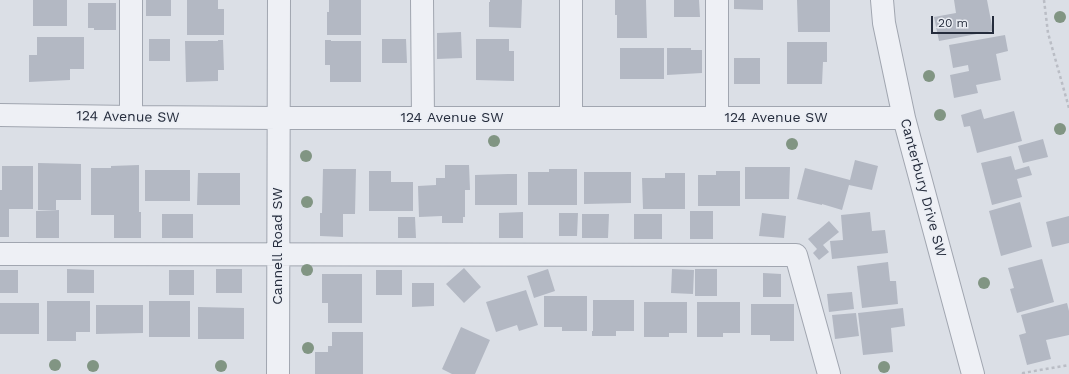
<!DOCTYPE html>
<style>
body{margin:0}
#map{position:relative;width:1069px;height:374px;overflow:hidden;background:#dbdfe6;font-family:"Work Sans",sans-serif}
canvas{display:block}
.scale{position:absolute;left:931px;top:16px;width:63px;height:18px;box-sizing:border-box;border:2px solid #252c3c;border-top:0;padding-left:5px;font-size:12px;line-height:14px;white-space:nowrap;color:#252c3c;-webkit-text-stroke:3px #ebeef4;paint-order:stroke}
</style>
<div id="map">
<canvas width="1069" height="374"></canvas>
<div class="scale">20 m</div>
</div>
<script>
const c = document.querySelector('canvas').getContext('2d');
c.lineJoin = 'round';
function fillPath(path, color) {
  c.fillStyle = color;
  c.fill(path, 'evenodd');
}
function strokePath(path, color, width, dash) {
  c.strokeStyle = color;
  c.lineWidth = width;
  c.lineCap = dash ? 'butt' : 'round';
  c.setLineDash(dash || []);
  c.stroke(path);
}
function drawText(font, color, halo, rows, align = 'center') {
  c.font = font + ' "Work Sans",sans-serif';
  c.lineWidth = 3;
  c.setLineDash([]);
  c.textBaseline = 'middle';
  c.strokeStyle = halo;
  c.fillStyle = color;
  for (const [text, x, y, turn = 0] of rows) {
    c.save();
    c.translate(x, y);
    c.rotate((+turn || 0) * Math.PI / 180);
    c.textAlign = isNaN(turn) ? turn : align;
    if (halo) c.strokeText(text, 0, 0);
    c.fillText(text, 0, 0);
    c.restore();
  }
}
fillPath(new Path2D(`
 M33 0H67V26H33Z
 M146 0H171V16H146Z
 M187 0H218V9H224V35H187Z
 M329 0H361V35H327V12H329Z
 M490 0H522L521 28 489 27V2H490Z
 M615 0H646L647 38H617V15H615Z
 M674 0H699L700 17H674Z
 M734 0H763V10L734 9Z
 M797 0H830V32H798Z
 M954 0H987L993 31 939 41 934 17 956 13Z
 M88 3H116V30H94V28H88Z
 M461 32 462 58 437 59V33Z
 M1005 35 1008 51 996 54 1001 80 976 85 978 93 954 98 950 75 969 71 968 65 953 68 949 45Z
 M37 37H84V69H70V80L29 82V55H37Z
 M149 39H170V61H149Z
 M382 39H406L407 63H382Z
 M476 39H509V51H514V81L476 80Z
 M218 40H223L224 70H218V81L186 82 185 41H218Z
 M325 40H331V41H361V82H330V65H325Z
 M787 42H827V62H823L822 84H787Z
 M620 48H664V79H620Z
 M667 48H691V50H702V73L667 75Z
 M734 58H760V84H734Z
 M981 109 984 119 1014 111 1022 141 977 153 970 126 964 127 961 115Z
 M1043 139 1048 157 1023 163 1018 146Z
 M1011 156 1015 170 1029 166 1032 175 1017 179 1022 197 992 205 981 163Z
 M855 160 878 166 872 190 849 185 842 210 822 204V205L797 199 805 168 850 180Z
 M38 163 81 164V200H56V210H38Z
 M139 165V212H141V238H114V215H91V168H111V166Z
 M445 165H469L470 190H465V217H463V223H442V216L419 217 418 186 436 185V178H445Z
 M2 166H33V209H9V237H0V190H2Z
 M745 167H790L789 199H745Z
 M323 169H356L355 214H343V237L320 236V213H322Z
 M549 169H577V205H528V172H549Z
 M145 170H190V201H145Z
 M369 171H391V182H413V211H369Z
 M716 171H740V206H698V175H716Z
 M584 172H631V203L584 204Z
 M198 173H240V205H197Z
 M665 173H685V209H643L642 178H665Z
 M508 174H517V205H475V175Z
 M1020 202 1032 247 1001 256 989 211Z
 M59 210V238H36V211Z
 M690 211H713V239H690Z
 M523 212V238H499V213Z
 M870 212 872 231 885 230 888 253 832 259 830 241 843 240 841 215Z
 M559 213H578L577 236H559Z
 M762 213 786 216 784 238 759 236Z
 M162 214H193V238H162Z
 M582 214H609L608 238H582Z
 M634 214H662V239H634Z
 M1069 216V243L1052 247 1046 222Z
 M398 217H415L416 238H398Z
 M829 221 839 232 823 245 829 252 819 260 813 253 817 249 808 239Z
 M1042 259 1054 302 1017 313 1010 289 1014 288 1008 268Z
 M888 262 890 281H896L898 304 862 308 857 266Z
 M464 268 481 287 464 303 446 284Z
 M67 269 94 270V293H67Z
 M216 269H242V293H216Z
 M548 269 555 291 534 298 527 276Z
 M672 269 694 270 693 294 671 293Z
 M695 269H717V296H695Z
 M0 270H18V293H0Z
 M169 270H194V295H169Z
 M376 270H402V295H376Z
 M763 273 781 274V297H763Z
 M322 274H362V323H328V303H322Z
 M412 283H434V306L412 307Z
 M526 290 538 325 519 331 517 325 496 332 486 302Z
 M852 292 854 309 829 312 827 294Z
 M544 296H587V331H562V327H544Z
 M593 300H634V331H616V336H592V331H593Z
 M47 301H90V332H76V341H47Z
 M149 301H190V337H149Z
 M644 302H687V333H669V337H644Z
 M697 302H740V333H723V337H697Z
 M0 303H39V334H0Z
 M1067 303 1069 311V335L1046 340 1051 359 1027 365 1019 335 1026 333 1021 315Z
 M751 304H794V341H770V335H751Z
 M96 305H143V333L96 334Z
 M198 307 244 308V339H198Z
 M903 308 905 326 891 328 893 352 863 355 858 313Z
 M856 313 859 336 835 339 832 315Z
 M461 327 490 340 475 374H452L442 369Z
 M332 332H363V374H315V352H328V346H332Z`), '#b3b8c3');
const minor = new Path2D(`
 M422 0 423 118
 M571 0V117
 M717 0V118
 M882 0 884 23 904 118 973 374
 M0 115 131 117 278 118H904
 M131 117V0
 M0 254 796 255 829 374
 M278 374 279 0`);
strokePath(minor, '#a1a6b0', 24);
strokePath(new Path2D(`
 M1044 0 1048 33 1069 108
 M1023 374V373L1069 365`), '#babdc5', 2.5, [3, 3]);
strokePath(minor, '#eef0f5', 22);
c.fillStyle = '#819583';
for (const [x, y] of [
 [1060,17],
 [929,76],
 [940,115],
 [1060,129],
 [494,141],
 [792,144],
 [306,156],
 [307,202],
 [307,270],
 [984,283],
 [308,348],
 [55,365],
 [93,366],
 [221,366],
 [884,367]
]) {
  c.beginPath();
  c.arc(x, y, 6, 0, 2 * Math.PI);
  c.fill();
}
drawText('14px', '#252c3c', '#ebeef4', [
 ["124 Avenue SW",128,117,1],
 ["124 Avenue SW",452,118],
 ["124 Avenue SW",776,118],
 ["Canterbury Drive SW",923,188,75],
 ["Cannell Road SW",278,246,-90]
]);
</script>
